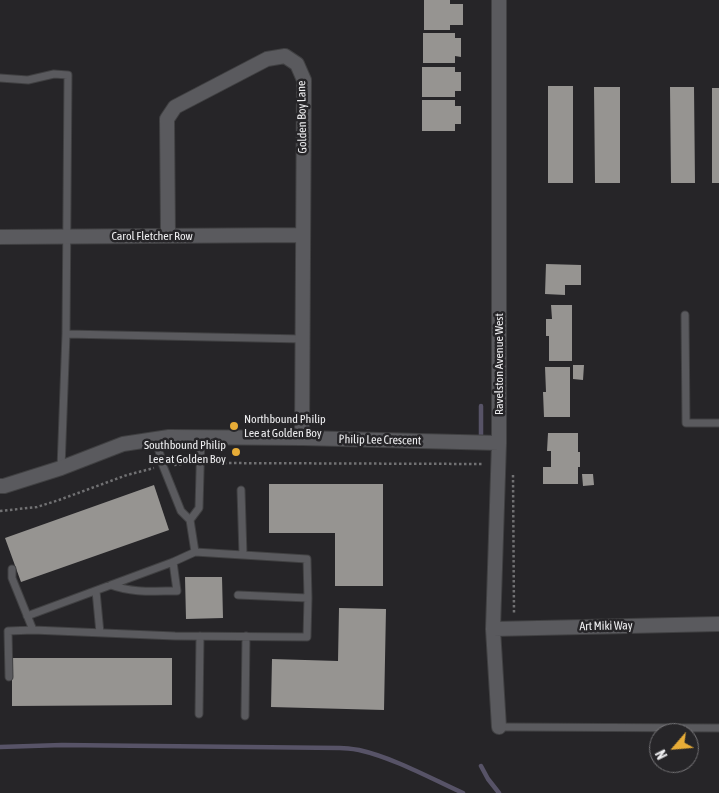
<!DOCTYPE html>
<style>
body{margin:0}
#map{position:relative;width:719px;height:793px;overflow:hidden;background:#262528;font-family:"Asap Condensed",sans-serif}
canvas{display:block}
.north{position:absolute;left:649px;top:723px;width:50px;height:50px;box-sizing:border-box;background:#262528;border:1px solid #767578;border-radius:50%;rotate:243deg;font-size:14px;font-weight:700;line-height:20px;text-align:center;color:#eeeef0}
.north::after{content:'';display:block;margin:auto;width:18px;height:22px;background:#e7ac37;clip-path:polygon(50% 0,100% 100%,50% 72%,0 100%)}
</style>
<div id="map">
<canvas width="719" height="793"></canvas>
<div class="north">N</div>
</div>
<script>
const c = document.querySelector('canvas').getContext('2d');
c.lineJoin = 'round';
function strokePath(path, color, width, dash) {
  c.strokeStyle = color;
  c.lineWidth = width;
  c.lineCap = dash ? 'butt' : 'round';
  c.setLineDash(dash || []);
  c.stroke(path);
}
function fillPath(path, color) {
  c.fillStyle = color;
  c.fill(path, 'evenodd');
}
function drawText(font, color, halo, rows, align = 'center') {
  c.font = font + ' "Asap Condensed",sans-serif';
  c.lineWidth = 5;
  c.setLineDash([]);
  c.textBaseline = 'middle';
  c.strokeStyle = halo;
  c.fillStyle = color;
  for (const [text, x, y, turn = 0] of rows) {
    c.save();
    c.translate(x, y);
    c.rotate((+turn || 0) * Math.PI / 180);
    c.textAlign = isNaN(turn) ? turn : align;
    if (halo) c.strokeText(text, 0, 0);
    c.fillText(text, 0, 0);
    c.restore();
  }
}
strokePath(new Path2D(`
 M481 436V406
 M0 747 62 745 340 748C346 748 353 749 359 750 394 758 430 778 463 793
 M481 766 488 779 499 793`), '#575367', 4.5);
fillPath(new Path2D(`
 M424 0H450V4H463V25H450V30H424Z
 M423 33H455V38H461V57L455 56V63H423Z
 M422 67H455V72H461V91H455V97H422Z
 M548 86H573V183H548Z
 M594 87H620V183H595Z
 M670 87H694L695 183H671Z
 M712 88H719V183H712Z
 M422 100H455V106H461V124H455V131H422Z
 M546 264 581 265V285H565V295L545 294Z
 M551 305H572V361H549V336H546V319H552Z
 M573 365H584L583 380 573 379Z
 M545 367H570V417H544L543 392H546Z
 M548 433H578V452H580V467H578V484H543V467H551V451H547Z
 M582 474H593L594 485 583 486Z
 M269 484H383V586H335V533H269Z
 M154 485 169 530 21 582 5 538Z
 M185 577H222L223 618 186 619Z
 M339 608 386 609 384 710 271 707 272 659 338 661Z
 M12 658H172V705L12 706Z`), '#969491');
const lane = new Path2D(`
 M0 78 28 80 54 74 68 75 66 334
 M685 315 686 423H719
 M156 439 163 466 181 511 190 520 195 552
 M61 468 66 334 303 339
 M241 490 243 555
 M190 520 199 508 201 436
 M12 569V578L33 630
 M111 585C132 593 154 591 177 591L173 562
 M96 591 100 633
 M238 595 308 598
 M9 677 8 631 33 630 175 636 307 637 308 598 307 559 195 552 173 562 27 616
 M199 714 200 636
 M245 716 246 636
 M499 727 719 728`);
const street = new Path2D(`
 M168 236 167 119 175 107 267 59 285 56 297 64 304 80 302 438
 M0 237 303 235
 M0 486H4L61 468 123 444 169 437 302 438 499 443
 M493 629 719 624
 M499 727 493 629 499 443V0`);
strokePath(lane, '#404042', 9);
strokePath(street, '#404042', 16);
strokePath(new Path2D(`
 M209 463 484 464
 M174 465 191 463
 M513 475 514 614
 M0 511 37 507 59 500 127 475 154 468`), '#717173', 2.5, [2.5, 2.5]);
strokePath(lane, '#5a5a5e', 7);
strokePath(street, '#5a5a5e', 14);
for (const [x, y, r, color] of [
 [234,426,5,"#e7ac37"],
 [236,452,5,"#e7ac37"]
]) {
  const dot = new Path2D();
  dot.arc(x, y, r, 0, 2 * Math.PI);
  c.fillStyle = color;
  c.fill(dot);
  strokePath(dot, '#262528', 2);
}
drawText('12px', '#eeeef0', '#262528', [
 ["Golden Boy Lane",302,117,-91],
 ["Carol Fletcher Row",152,236],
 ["Ravelston Avenue West",499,364,-90],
 ["Philip Lee Crescent",380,440,1],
 ["Art Miki Way",606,626,-1]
]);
drawText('12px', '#eeeef0', '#262528', [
 ["Northbound Philip",244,419],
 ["Lee at Golden Boy",244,433],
 ["Southbound Philip",226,445,"right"],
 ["Lee at Golden Boy",226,459,"right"]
], 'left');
</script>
